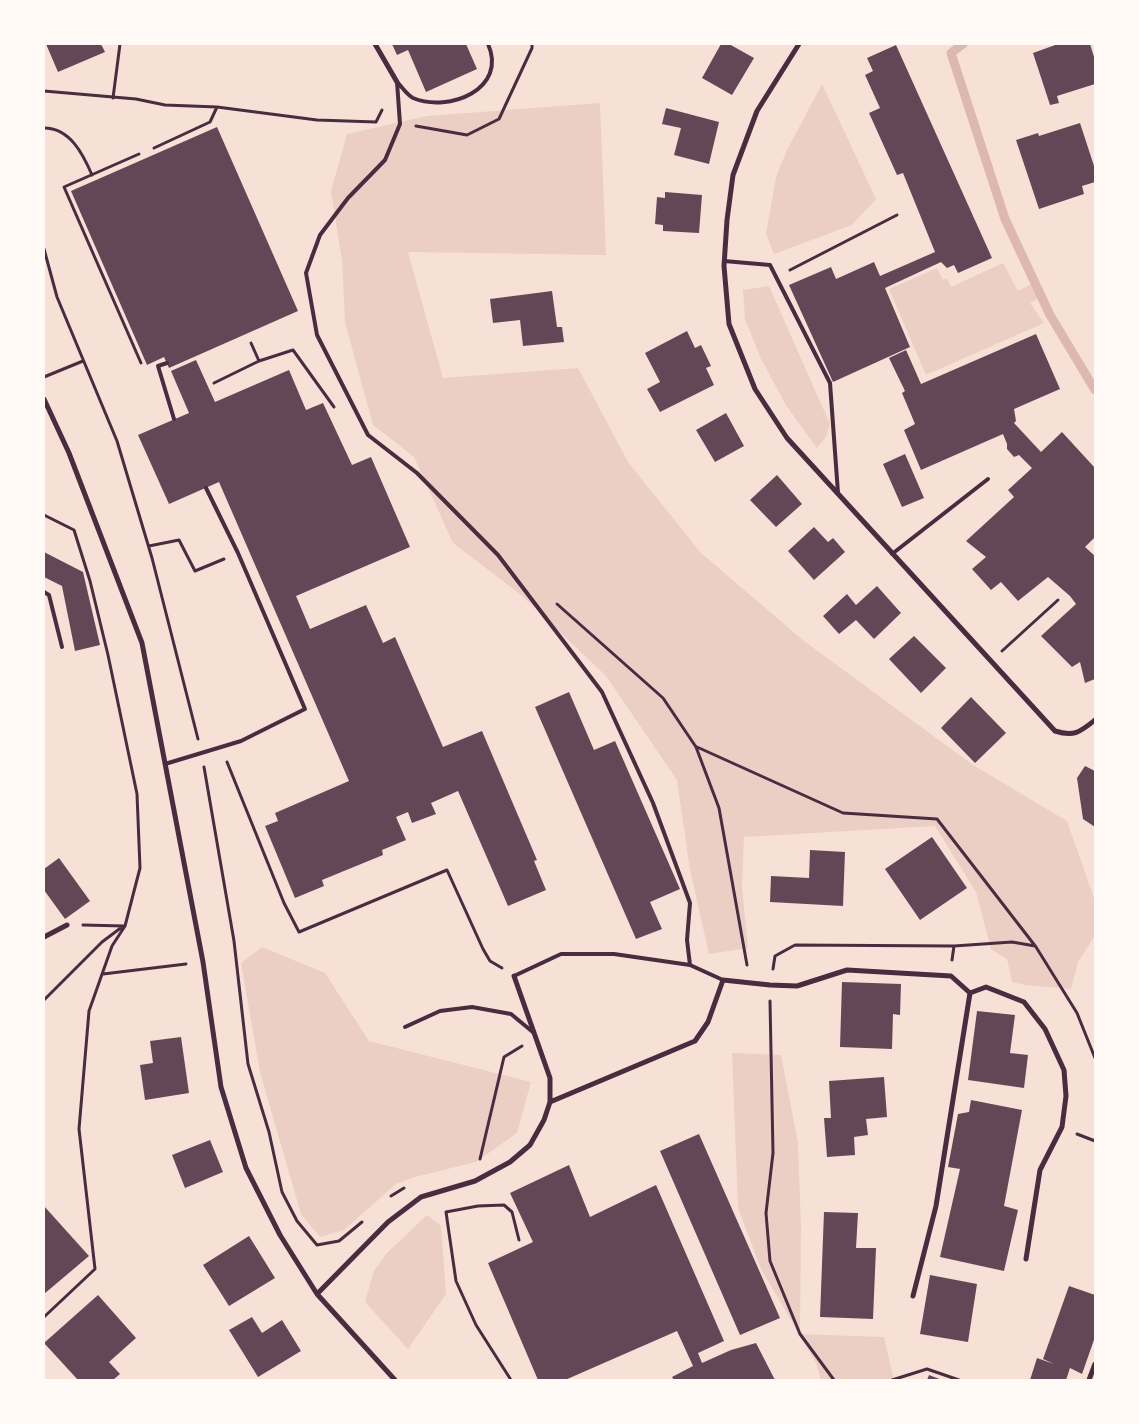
<!DOCTYPE html>
<style>
body{margin:0}
#map{position:relative;width:1139px;height:1424px;overflow:hidden;background:#f7e1d7;font-family:Merriweather,serif}
canvas{display:block}
.frame{position:absolute;inset:0;border:45px solid #fffaf5;pointer-events:none}
</style>
<div id="map">
<canvas width="1139" height="1424"></canvas>
<div class="frame"></div>
</div>
<script>
const c = document.querySelector('canvas').getContext('2d');
c.lineJoin = 'round';
function fillPath(path, color) {
  c.fillStyle = color;
  c.fill(path, 'evenodd');
}
function strokePath(path, color, width, dash) {
  c.strokeStyle = color;
  c.lineWidth = width;
  c.lineCap = dash ? 'butt' : 'round';
  c.setLineDash(dash || []);
  c.stroke(path);
}
fillPath(new Path2D(`
 M822 84 876 199 852 225 774 254 766 234 776 177 787 150Z
 M600 103 606 255 408 252 443 378 578 368 628 462 701 553 804 641 973 765 1067 821 1095 901V936L1078 962 1071 989 1025 985 1012 982 1007 959 991 949 976 892 935 826 744 837 742 886 748 948 709 954 690 870 677 780 606 676 521 595 453 543 414 457 373 425 345 322 342 261 331 191 347 134 427 116Z
 M1003 263 1018 291 1035 282 1042 296 1030 303 1044 323 926 375 889 289 937 268 943 280 947 278 951 287Z
 M769 286 830 424 826 437 817 448 787 407 761 359 745 319 743 290Z
 M262 947 325 973 369 1041 531 1082 517 1133 476 1162 415 1177 396 1184 344 1230 320 1237 301 1214 260 1072 241 963Z
 M732 1053 781 1055 798 1143 801 1226 800 1334 884 1337 894 1380H821L816 1363 761 1269 738 1208Z
 M427 1215 441 1226 446 1294 408 1349 365 1302 374 1271 386 1254Z`), '#ebcfc5');
strokePath(new Path2D(`
 M963 44 951 53 1005 219 1050 315 1095 390`), '#dcb8b0', 9);
fillPath(new Path2D(`
 M46 44H101L105 52 58 72Z
 M392 44H466L477 69 426 92 408 50 397 55Z
 M721 44H729L754 58 732 95 702 78Z
 M1058 44H1090L1095 60V84L1057 96 1059 103 1050 105 1033 53Z
 M896 45 992 258 958 273 954 265 947 268 941 262 885 288 910 347 833 382 789 285 831 267 836 279 874 262 880 276 935 252 903 173 897 175 869 113 880 108 865 75 873 71 867 58Z
 M666 108 719 122 709 164 674 155 681 128 662 124Z
 M1080 123 1095 169V182L1082 186 1084 194 1039 209 1016 140 1038 133 1039 136Z
 M217 127 298 311 169 368 164 357 147 365 71 191Z
 M665 192 702 195 699 233 663 231V225L655 224 657 197 665 198Z
 M552 291 557 327H562L564 342 523 346 520 320 493 323 490 299Z
 M687 331 695 348 701 345 711 366 706 368 714 385 660 412 647 389 660 382 645 353Z
 M1036 334 1060 389 1014 409 1016 421 1014 423 1041 452 1062 432 1095 468V537L1085 547 1095 556V679L1085 683 1080 662 1072 667 1041 636 1076 604 1070 596 1048 577 1018 601 1001 582 991 590 972 569 986 557 966 541 1014 497 1008 490 1032 468 1019 455 1014 457 1007 449V444L1003 434 921 470 904 430 915 424 902 393 905 391 889 358 906 350 921 384Z
 M196 360 215 402 289 370 306 410 323 403 352 465 371 457 410 547 296 596 310 629 366 605 383 643 395 637 443 747 482 731 537 860 534 861 546 890 508 906 458 791 431 803 436 814 412 823 408 812 396 817 406 840 382 850 383 855 322 880 324 886 295 898 265 826 278 821 275 813 349 781 219 482 169 504 138 435 189 413 171 371Z
 M726 413 744 446 715 462 696 430Z
 M905 454 924 498 902 507 883 464Z
 M777 475 802 504 776 527 750 500Z
 M814 527 828 542 833 538 845 552 814 580 788 551Z
 M44 552 83 572 100 645 75 651 62 586 44 577Z
 M877 586 901 613 874 639 856 620 839 634 823 616 847 594 856 605Z
 M914 636 946 668 921 693 889 659Z
 M569 692 594 750 615 741 680 889 650 902 662 929 636 939 535 707Z
 M971 697 1006 733 975 763 941 728Z
 M1085 766 1095 771V827L1083 819 1077 778Z
 M932 837 967 888 920 920 885 869Z
 M810 850 845 852 843 906 770 902 771 876 809 878Z
 M59 858 90 901 65 919 44 890V869Z
 M842 982 901 984 900 1015 893 1014 892 1049 840 1047Z
 M977 1011 1015 1015 1010 1053 1028 1055 1024 1088 968 1080Z
 M181 1037 189 1093 145 1100 140 1065 153 1063 150 1041Z
 M884 1077 887 1117 866 1119 868 1135 854 1137 855 1155 827 1157 824 1118H831L829 1081Z
 M971 1100 1022 1110 1004 1206 1018 1210 1004 1271 940 1257 960 1169 948 1167 958 1114 969 1112Z
 M699 1134 780 1318 740 1335 660 1151Z
 M210 1140 223 1172 185 1188 172 1155Z
 M569 1165 590 1217 656 1185 724 1341 698 1353 702 1363 731 1350 756 1343 775 1380H674L672 1377 693 1366 677 1331 565 1380H538L488 1263 533 1242 510 1193Z
 M44 1206 89 1256 44 1294Z
 M824 1212 858 1213 856 1248H876L873 1319 820 1317Z
 M249 1236 275 1278 229 1306 203 1265Z
 M930 1275 977 1284 968 1342 920 1334Z
 M1069 1286 1095 1295V1337L1082 1374 1070 1368 1066 1380H1030L1037 1358 1054 1364 1043 1359Z
 M98 1295 136 1338 109 1362 120 1374 113 1380H78L44 1343Z
 M252 1317 262 1333 282 1320 301 1351 258 1377 229 1330Z
 M929 1375 942 1380H927Z`), '#644757');
strokePath(new Path2D(`
 M44 91 136 99 165 105 217 107 317 120 376 122 382 110
 M113 98 120 44
 M416 126 467 135 499 119 532 48V44
 M44 128C70 128 83 154 92 175
 M154 148 210 122 217 107
 M139 154 64 187 141 363
 M44 249 57 297 117 441 152 558 198 739
 M790 270 897 215
 M251 343 259 361
 M44 377 83 361
 M214 383 259 361 293 350 334 407
 M44 515 74 530 90 581 108 655 137 794 140 868 125 926 112 946 89 1011 79 1129 95 1269 44 1317
 M149 546 179 540 195 571 224 559
 M557 604 663 698 696 747 719 808 747 965
 M1002 651 1058 600
 M697 747 843 813 937 819 1036 947 1077 1013 1095 1058
 M227 762 284 903 299 932 447 870 483 949 490 961 502 968
 M204 767 234 941 248 1064 269 1132 282 1192 297 1221 317 1245 339 1241 362 1222
 M83 925 124 926
 M952 960 954 946
 M773 969 775 956 795 945 954 946 1012 942 1035 946
 M103 974 186 964
 M44 1000 102 942 122 927
 M770 1001 773 1153 766 1213 770 1261 800 1334 834 1380
 M1077 1134 1095 1141
 M480 1159 504 1057 522 1046
 M391 1196 404 1188
 M511 1380 476 1325 456 1281 446 1212 478 1206 504 1205 512 1212 519 1240
 M892 1380 927 1369 959 1380`), '#4a2c40', 3);
strokePath(new Path2D(`
 M397 82 400 124 385 160 348 198 320 235 306 273 317 335 368 435 417 473 498 555 602 692 653 803 690 903 687 940 690 965
 M397 82C402 87 407 95 413 98 449 113 508 89 488 44
 M724 261 770 265 830 383 838 493
 M167 363 158 366 174 419
 M892 554 988 479
 M44 592 49 595 62 647
 M165 764 241 741 305 709 238 553 206 488
 M514 976 561 954H614L690 965 723 980
 M405 1027 440 1011 472 1007 511 1014 534 1033`), '#4a2c40', 4);
strokePath(new Path2D(`
 M375 44 397 82
 M799 44 757 111 733 175 727 220 724 266 729 324 755 389 787 438 1055 731C1074 737 1080 732 1095 720
 M44 399 69 453 142 643 203 962 221 1087 246 1168 280 1235 317 1294 395 1380
 M44 937 67 925
 M970 993 986 987 1024 1002 1045 1029 1064 1070 1066 1096 1062 1127 1040 1170 1026 1259
 M550 1102 695 1041 708 1022 723 980 770 985 797 986 847 970 951 976 970 993 936 1206 913 1296
 M317 1294 388 1222 421 1197 475 1181 510 1162 530 1145 544 1120 550 1102V1078L514 976
 M1089 1380 1095 1364`), '#4a2c40', 5);
</script>
